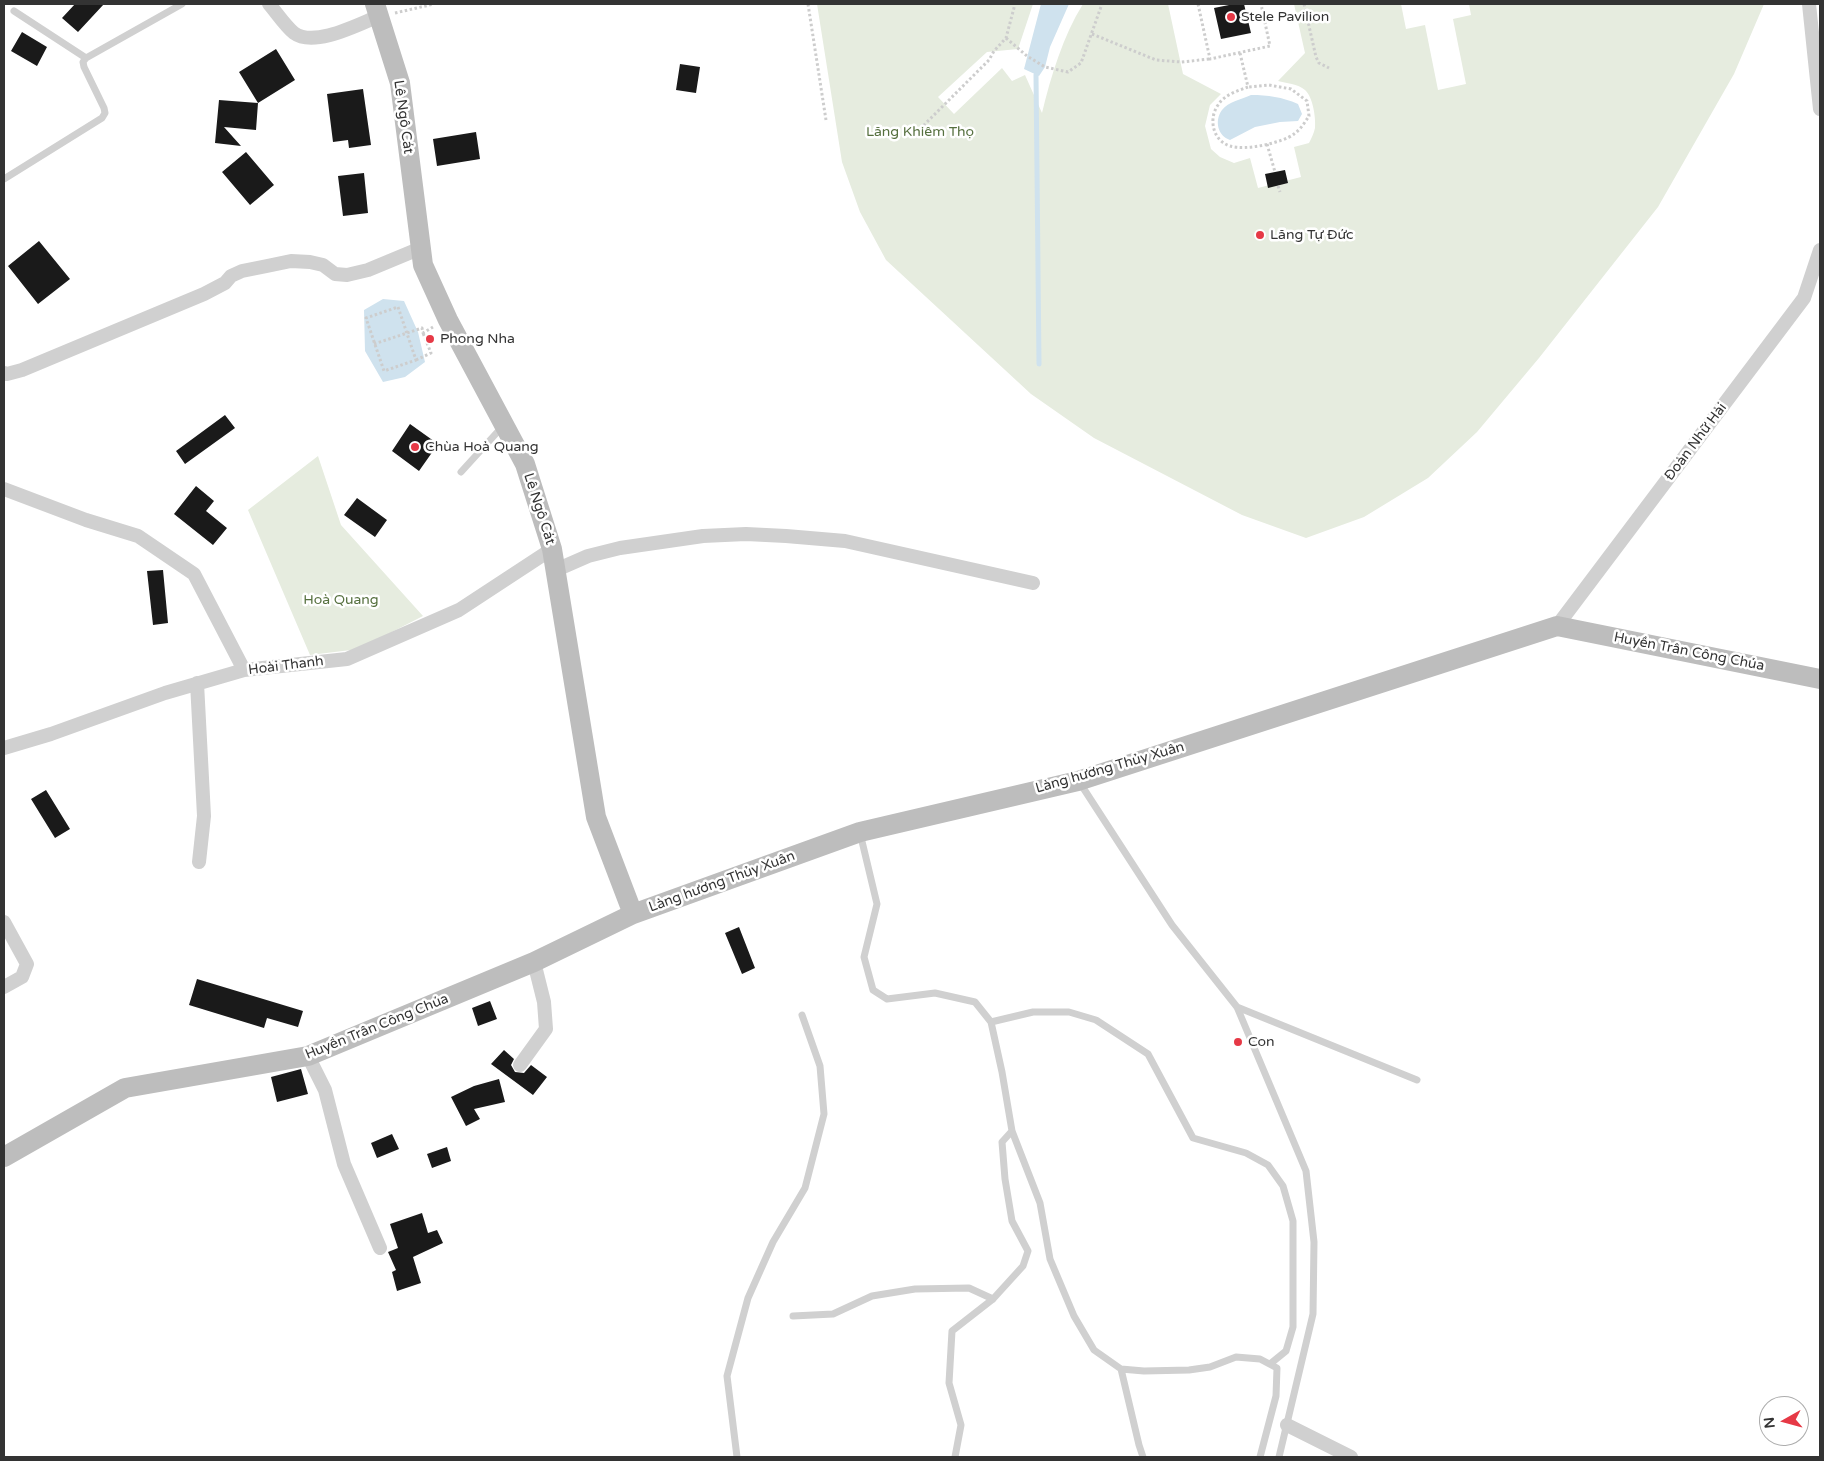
<!DOCTYPE html>
<meta charset="utf-8">
<style>
body{margin:0}
#map{position:relative;width:1824px;height:1461px;overflow:hidden;background:#fff;font-family:"Varela Round",sans-serif}
canvas{display:block}
.frame{position:absolute;inset:0;border:5px solid #333;pointer-events:none}
.north{position:absolute;left:1759px;top:1396px;width:50px;height:50px;box-sizing:border-box;background:#fff;border:1px solid #adadad;border-radius:50%;rotate:263deg;font-size:14px;font-weight:700;line-height:20px;text-align:center;color:#333}
.north::after{content:'';display:block;margin:auto;width:18px;height:22px;background:#e63946;clip-path:polygon(50% 0,100% 100%,50% 72%,0 100%)}
</style>
<div id="map">
<canvas width="1824" height="1461"></canvas>
<div class="frame"></div>
<div class="north">N</div>
</div>
<script>
const c = document.querySelector('canvas').getContext('2d');
c.lineJoin = 'round';
function fillPath(path, color) {
  c.fillStyle = color;
  c.fill(path, 'evenodd');
}
function strokePath(path, color, width, dash) {
  c.strokeStyle = color;
  c.lineWidth = width;
  c.lineCap = dash ? 'butt' : 'round';
  c.setLineDash(dash || []);
  c.stroke(path);
}
function drawText(font, color, halo, rows, align = 'center') {
  c.font = font + ' "Varela Round",sans-serif';
  c.lineWidth = 5;
  c.setLineDash([]);
  c.textBaseline = 'middle';
  c.strokeStyle = halo;
  c.fillStyle = color;
  for (const [text, x, y, turn = 0] of rows) {
    c.save();
    c.translate(x, y);
    c.rotate((+turn || 0) * Math.PI / 180);
    c.textAlign = isNaN(turn) ? turn : align;
    if (halo) c.strokeText(text, 0, 0);
    c.fillText(text, 0, 0);
    c.restore();
  }
}
fillPath(new Path2D(`
 M817 4H1033L1018 49 987 52 938 97 954 114 1002 68 1012 81 1025 75 1042 113C1051 76 1063 36 1083 4H1168L1183 74 1221 94 1210 105 1205 126 1211 149 1220 157 1234 163 1250 158 1258 188 1301 177 1294 147 1309 143C1311 139 1314 133 1315 128 1316 118 1313 97 1305 90 1298 84 1286 83 1278 81L1305 53 1294 4H1401L1406 29 1425 25 1438 90 1466 84 1453 19 1471 15 1469 4H1764L1734 74 1658 207 1539 358 1477 432 1428 478 1364 517 1306 538 1242 515 1094 438 1031 394 886 260 860 212 842 162Z
 M318 456 341 525 423 616 359 649 310 655 248 510Z`), '#e6ecdf');
fillPath(new Path2D(`
 M1041 4H1069L1050 47 1045 67 1039 76 1024 69Z
 M1251 95C1268 95 1282 97 1298 104L1302 114 1298 121 1280 122 1255 127 1230 140C1218 136 1214 121 1222 110 1228 102 1242 99 1251 95Z
 M383 299 404 301 418 332 425 362 405 377 383 382 365 351 364 310Z`), '#cfe2ee');
strokePath(new Path2D(`
 M1036 75 1039 364`), '#cfe2ee', 5);
fillPath(new Path2D(`
 M75 4H104L78 32 62 18Z
 M1234 4H1244L1251 33 1221 39 1214 8Z
 M22 32 47 47 37 66 11 51Z
 M276 49 295 80 258 103 239 72Z
 M680 64 700 67 696 93 676 90Z
 M363 89 371 145 349 148 348 140 333 142 327 94Z
 M219 100 258 103 256 130 224 127 241 146 215 143Z
 M476 132 480 159 437 166 433 139Z
 M246 152 274 185 250 205 222 172Z
 M1285 170 1288 183 1268 188 1265 174Z
 M364 173 368 213 343 216 338 176Z
 M39 241 70 279 38 304 8 266Z
 M225 415 235 428 185 464 176 451Z
 M410 424 438 444 419 471 392 451Z
 M196 486 214 501 206 511 227 528 213 545 174 514Z
 M357 498 387 520 375 537 344 515Z
 M163 570 168 623 153 625 147 571Z
 M46 790 70 829 55 838 31 799Z
 M739 927 755 968 742 974 725 933Z
 M197 979 303 1011 298 1027 267 1018 264 1028 189 1005Z
 M490 1001 497 1019 478 1026 472 1008Z
 M504 1050 514 1059 511 1065 515 1072 524 1073 531 1065 547 1077 533 1095 491 1064Z
 M301 1069 308 1094 277 1102 271 1077Z
 M499 1079 505 1102 474 1109 480 1119 466 1126 451 1097 474 1086Z
 M392 1134 399 1149 377 1158 371 1143Z
 M447 1147 451 1161 432 1168 427 1154Z
 M422 1213 428 1233 437 1230 443 1243 413 1257 421 1283 397 1291 392 1272 396 1270 388 1252 398 1248 390 1224Z`), '#1a1a1a');
strokePath(new Path2D(`
 M808 4 826 120
 M1198 4 1210 59 1270 46 1261 4
 M1304 4 1316 57 1319 63 1329 68
 M395 13 434 4
 M1092 34 1156 60 1181 62 1210 59
 M1006 38 1027 56 1045 67 1068 72 1081 63 1102 4
 M1240 53 1248 87C1237 91 1224 95 1218 105 1208 119 1213 141 1230 146 1245 151 1282 143 1294 134 1301 129 1305 122 1309 116L1307 101 1291 89 1269 85 1248 87
 M920 129 989 60 994 51 1006 38 1015 4
 M1267 144 1275 172
 M1278 186 1280 192
 M398 307 416 360 384 371 366 318Z
 M374 344 422 328 423 333 433 327
 M416 360 431 353 423 333`), '#cdcdcd', 3, [2.5, 2.5]);
strokePath(new Path2D(`
 M14 11 86 58
 M4 179 102 118 105 113 104 108 84 67 83 62 86 58 182 4
 M461 472 502 427
 M1080 783 1172 925 1237 1007 1306 1171 1314 1242 1313 1314 1279 1457
 M860 833 877 904 864 957 873 990 887 999 935 993 975 1002 991 1022 1002 1072 1012 1131 1040 1203 1050 1259 1074 1316 1094 1350 1121 1369 1144 1371 1189 1370 1210 1367 1236 1357 1260 1359 1277 1368 1276 1396 1260 1457
 M1237 1007 1417 1080
 M991 1022 1033 1012H1069L1096 1020 1148 1054 1193 1138 1246 1153 1268 1165 1283 1186 1293 1221V1327L1286 1351 1270 1364
 M793 1316 833 1314 872 1296 915 1289 969 1288 993 1299
 M1121 1369 1139 1445 1143 1457
 M737 1457 727 1376 748 1298 773 1242 805 1188 824 1114 820 1066 802 1015
 M955 1457 961 1425 949 1383 952 1331 993 1299 1023 1266 1028 1251 1012 1221 1005 1179 1002 1142 1012 1131`), '#d0d0d0', 7);
strokePath(new Path2D(`
 M269 4C276 12 286 27 294 33 314 48 359 24 379 16
 M1809 4 1820 109
 M4 373 7 374 22 370 204 294 225 283 231 276 242 271 267 266 291 261 310 262 323 265 335 274 347 275 368 270 421 248
 M4 489 86 520 138 536 194 574 244 670
 M556 570 588 556 620 548 703 536 746 534 786 536 845 541 1033 583
 M1557 626 1804 298 1820 250
 M197 683 204 816 199 862
 M4 748 51 734 165 693 244 670 347 659 459 610 552 549
 M4 922 27 964 22 977 4 987
 M308 1056 325 1090 344 1164 380 1248
 M520 1065 546 1029 544 1002 534 962
 M1287 1425 1351 1457`), '#d0d0d0', 14);
strokePath(new Path2D(`
 M375 4 400 83 423 265 448 320 525 464 552 549 596 817 633 914
 M4 1157 125 1088 308 1056 534 962 633 914 860 832 1078 781 1557 626 1820 679`), '#bdbdbd', 20);
for (const [x, y, r, color] of [
 [1231,17,5,"#e63946"],
 [1260,235,5,"#e63946"],
 [430,339,5,"#e63946"],
 [415,447,5,"#e63946"],
 [1238,1042,5,"#e63946"]
]) {
  const dot = new Path2D();
  dot.arc(x, y, r, 0, 2 * Math.PI);
  c.fillStyle = color;
  c.fill(dot);
  strokePath(dot, '#fff', 2);
}
drawText('14px', '#333', '#fff', [
 ["Stele Pavilion",1241,17],
 ["Lăng Tự Đức",1270,235],
 ["Phong Nha",440,339],
 ["Chùa Hoà Quang",425,447],
 ["Con",1248,1042]
], 'left');
drawText('14px', '#333', '#fff', [
 ["Lê Ngô Cát",403,117,82],
 ["Đoàn Nhữ Hài",1696,442,-53],
 ["Lê Ngô Cát",539,509,72],
 ["Huyền Trân Công Chúa",1689,652,11],
 ["Hoài Thanh",286,666,-7],
 ["Làng hương Thủy Xuân",1110,768,-16],
 ["Làng hương Thủy Xuân",722,882,-20],
 ["Huyền Trân Công Chúa",377,1027,-22]
]);
drawText('14px', '#56703f', '#fff', [
 ["Lăng Khiêm Thọ",920,132],
 ["Hoà Quang",341,600]
]);
</script>
